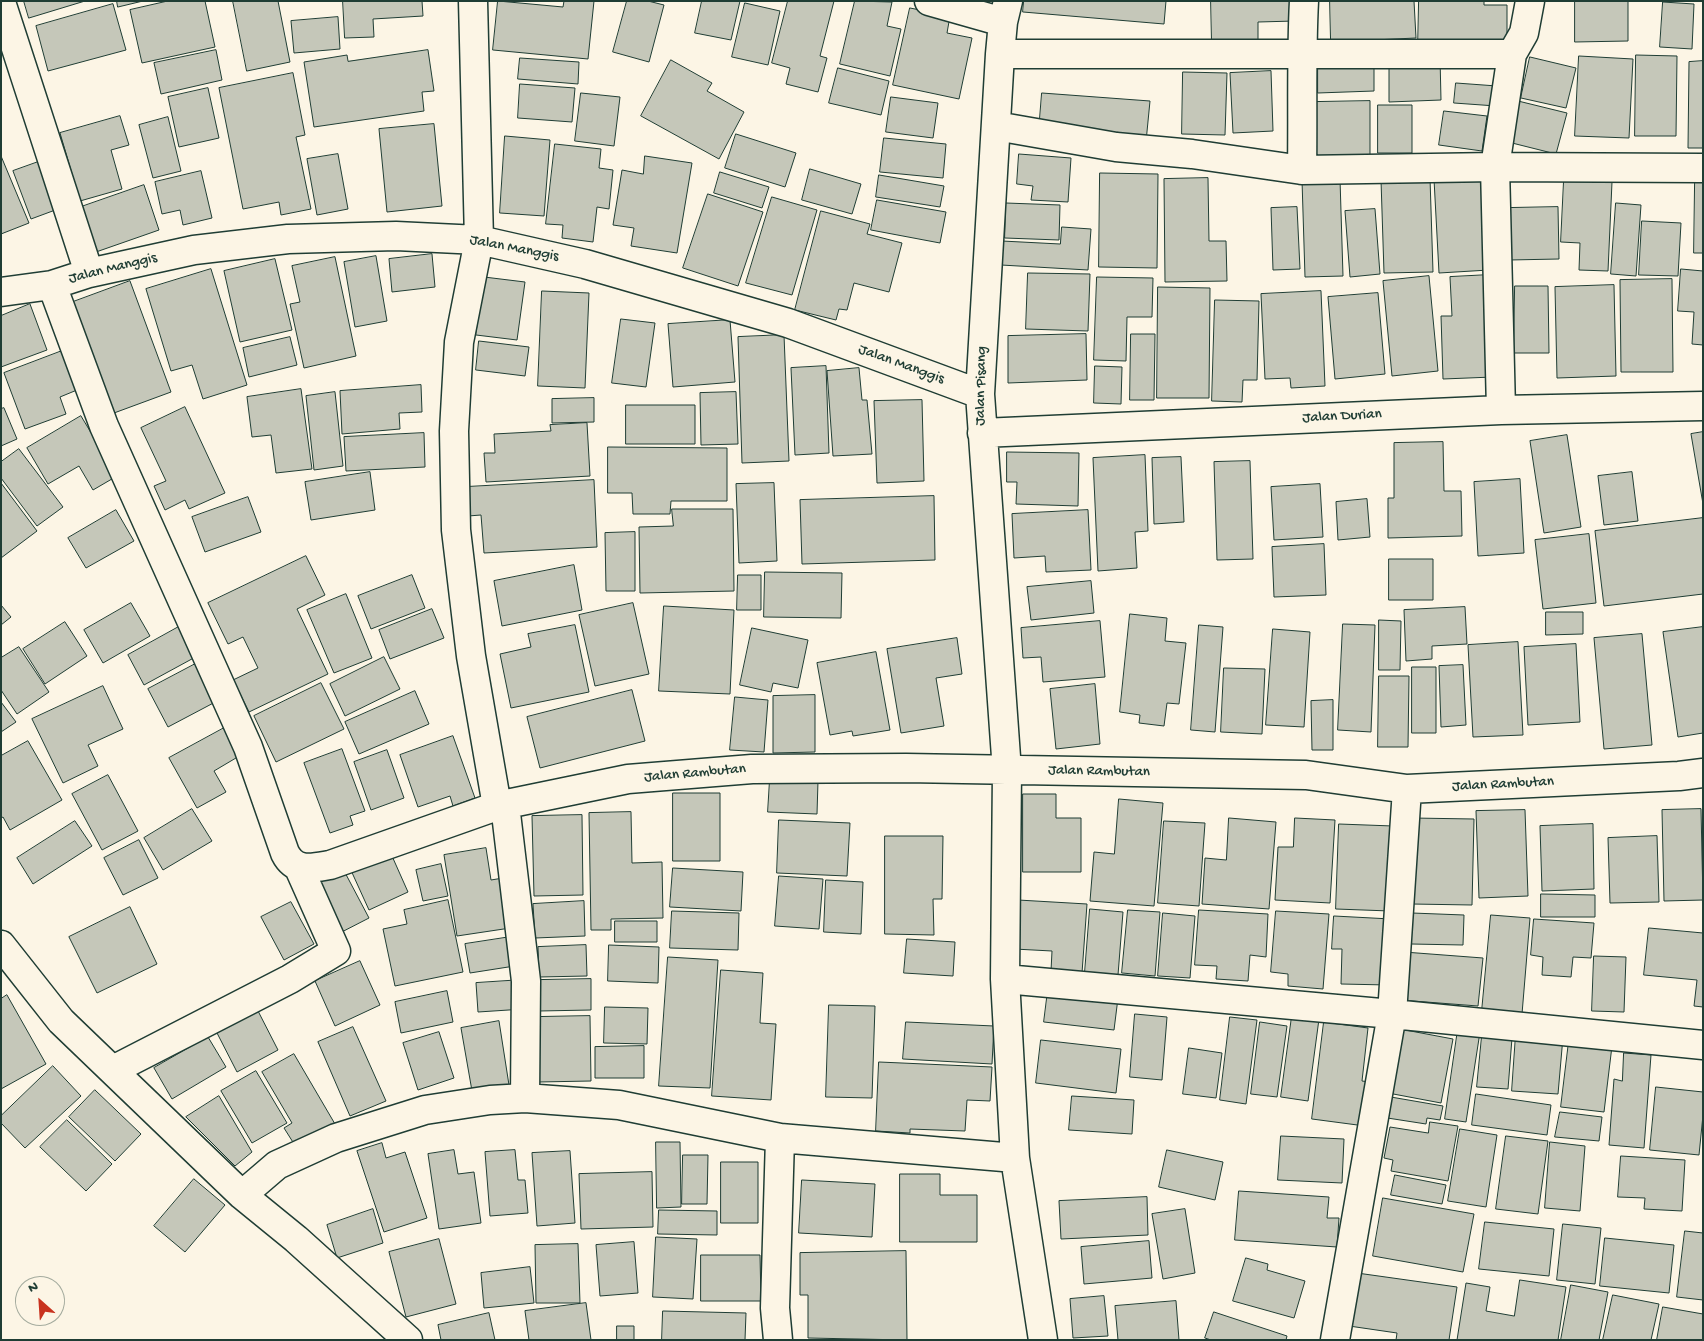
<!DOCTYPE html>
<style>
body{margin:0}
#map{position:relative;width:1704px;height:1341px;overflow:hidden;background:#fcf5e5;font-family:"Gochi Hand",sans-serif}
canvas{display:block}
.frame{position:absolute;inset:0;border:2px solid #1f3d34;pointer-events:none}
.north{position:absolute;left:15px;top:1276px;width:50px;height:50px;box-sizing:border-box;background:#fcf5e5;border:1px solid #a4ab9e;border-radius:50%;rotate:334deg;font-size:14px;font-weight:700;line-height:20px;text-align:center;color:#1f3d34}
.north::after{content:'';display:block;margin:auto;width:18px;height:22px;background:#c8321e;clip-path:polygon(50% 0,100% 100%,50% 72%,0 100%)}
</style>
<div id="map">
<canvas width="1704" height="1341"></canvas>
<div class="frame"></div>
<div class="north">N</div>
</div>
<script>
const c = document.querySelector('canvas').getContext('2d');
c.lineJoin = 'round';
function fillPath(path, color) {
  c.fillStyle = color;
  c.fill(path, 'evenodd');
}
function strokePath(path, color, width, dash) {
  c.strokeStyle = color;
  c.lineWidth = width;
  c.lineCap = dash ? 'butt' : 'round';
  c.setLineDash(dash || []);
  c.stroke(path);
}
function drawText(font, color, halo, rows, align = 'center') {
  c.font = font + ' "Gochi Hand",sans-serif';
  c.lineWidth = 4.5;
  c.setLineDash([]);
  c.textBaseline = 'middle';
  c.strokeStyle = halo;
  c.fillStyle = color;
  for (const [text, x, y, turn = 0] of rows) {
    c.save();
    c.translate(x, y);
    c.rotate((+turn || 0) * Math.PI / 180);
    c.textAlign = isNaN(turn) ? turn : align;
    if (halo) c.strokeText(text, 0, 0);
    c.fillText(text, 0, 0);
    c.restore();
  }
}
const building = new Path2D(`
 M24 1H85L29 18Z
 M117 1H143L118 7Z
 M168 1H205L215 47 142 63 130 10Z
 M233 1H278L290 62 247 71Z
 M343 1H422L423 16 373 19 374 37 345 38Z
 M498 1 563 7 564 1H594L588 59 493 50Z
 M627 1H648L664 5 649 62 613 52Z
 M702 1H740L731 40 695 33Z
 M788 1H834L820 56 827 58 818 92 786 84 790 68 772 63Z
 M855 1 892 2 887 26 901 29 890 76 840 64Z
 M1024 1H1166L1164 24 1023 12Z
 M1211 1H1295V21L1258 22V44L1212 45Z
 M1330 1H1414L1416 38 1331 42Z
 M1419 1H1484V5H1507V48H1418Z
 M1575 1H1628V41L1575 42Z
 M1663 2 1694 4 1692 49 1660 47Z
 M745 3 780 11 768 65 732 57Z
 M113 4 126 50 48 71 36 26Z
 M910 8 950 16 947 33 972 38 959 99 893 85Z
 M338 17 340 49 294 53 291 21Z
 M216 50 222 80 161 94 154 63Z
 M428 50 434 91 422 92 424 111 314 127 304 62 347 55 348 61Z
 M1636 55 1677 56 1676 136H1635Z
 M1579 56 1633 59 1629 138 1575 136Z
 M1318 57 1374 59V91L1318 93Z
 M1440 57 1441 100 1389 102V59Z
 M1530 57 1576 68 1566 108 1521 98Z
 M520 58 579 62 578 84 518 79Z
 M671 60 712 83 707 91 744 112 719 159 641 116Z
 M1703 61V148H1688L1689 62Z
 M838 68 889 81 881 115 829 103Z
 M1271 71 1273 131 1233 133 1230 73Z
 M1183 72 1227 73 1225 135 1182 134Z
 M293 73 305 135 296 137 311 209 281 215 279 202 243 209 219 88Z
 M1456 83 1497 86 1496 106 1454 103Z
 M520 84 575 88 572 122 518 118Z
 M208 88 219 138 179 147 168 97Z
 M581 93 620 97 614 146 575 141Z
 M1042 93 1150 101 1145 152 1038 143Z
 M891 97 938 103 933 138 886 132Z
 M1514 100 1567 113 1556 154 1504 141Z
 M1370 101V157L1316 158 1315 102Z
 M1378 105H1412V153H1378Z
 M1444 111 1487 116 1482 151 1439 145Z
 M120 116 129 145 111 150 122 189 80 201 60 133Z
 M168 117 181 171 153 178 139 125Z
 M434 124 442 206 387 212 379 129Z
 M736 134 796 153 785 187 725 168Z
 M505 136 550 140 544 216 500 213Z
 M884 138 946 144 943 178 880 172Z
 M555 144 601 149 599 168 613 170 609 209 597 207 593 242 562 238 563 225 546 224Z
 M338 154 348 209 317 215 307 159Z
 M1019 154 1071 158 1068 202 1031 200 1033 186 1017 184Z
 M1 156 29 223 1 234Z
 M645 156 692 163 677 253 631 246 634 228 613 225 622 170 643 174Z
 M41 161 58 209 31 219 13 171Z
 M810 169 861 184 852 214 802 200Z
 M201 171 212 218 183 225 180 210 162 214 155 182Z
 M720 172 769 187 762 208 714 193Z
 M1100 173 1158 174 1157 268 1099 267Z
 M879 175 944 186 940 207 876 197Z
 M1484 177 1489 270 1439 273 1434 179Z
 M1208 178 1209 241H1226L1227 281 1165 282 1164 179Z
 M1430 178 1433 272 1384 273 1381 180Z
 M1340 179 1343 276 1305 277 1302 180Z
 M1564 180 1612 182 1608 271 1579 270 1580 243 1561 242Z
 M1695 182H1703V253H1694Z
 M144 185 159 230 96 252 81 207Z
 M708 194 763 212 738 286 683 268Z
 M772 197 817 210 792 295 746 283Z
 M877 200 946 212 940 243 871 230Z
 M1006 203 1060 205 1059 240 1005 238Z
 M1616 203 1641 205 1636 276 1611 274Z
 M1297 207 1300 269 1273 270 1271 208Z
 M1558 207 1559 259 1509 260 1508 208Z
 M1375 209 1380 274 1350 277 1345 211Z
 M821 211 870 224 867 234 902 243 889 292 854 283 847 310 839 309 836 320 795 310Z
 M1642 221 1681 223 1678 276 1639 275Z
 M1062 227 1091 229 1088 270 1001 265 1002 241 1060 244Z
 M432 254 435 287 392 292 389 259Z
 M376 256 387 321 355 327 344 262Z
 M335 257 356 356 304 368 290 304 300 302 292 266Z
 M275 259 292 330 240 342 224 271Z
 M211 269 247 385 203 399 192 365 171 371 146 289Z
 M1681 269 1703 271V345L1692 344 1694 312 1678 311Z
 M1028 273 1090 274 1088 331 1026 329Z
 M1489 275 1493 377 1443 379 1441 316H1452L1450 277Z
 M1429 276 1438 371 1392 376 1383 281Z
 M484 277 525 282 517 340 476 335Z
 M1097 277 1153 278 1152 317H1127L1126 361 1094 360Z
 M1672 279 1673 372H1621L1620 280Z
 M130 281 171 392 114 413 73 302Z
 M1614 285 1616 376 1557 378 1555 287Z
 M1515 286H1548L1549 353H1514Z
 M1158 287 1210 288 1209 398H1157Z
 M542 291 589 293 585 388 538 386Z
 M1321 291 1325 386 1291 388 1290 378 1265 379 1261 294Z
 M1378 293 1385 374 1335 379 1328 297Z
 M1215 300 1259 301 1257 380H1243L1242 402 1212 401Z
 M30 304 47 350 1 367V316Z
 M621 319 655 323 646 387 612 383Z
 M730 320 735 382 673 387 668 324Z
 M1086 334 1087 380 1008 383V336Z
 M1131 334H1155L1154 400H1130Z
 M784 335 789 461 742 463 738 337Z
 M290 337 297 365 249 377 243 348Z
 M479 341 529 347 525 376 476 370Z
 M62 351 77 390 60 397 66 414 25 429 4 373Z
 M826 366 829 453 795 455 791 368Z
 M1095 366 1122 367 1121 404 1094 403Z
 M859 368 862 400H867L872 454 833 456 827 371Z
 M421 385 422 412 399 413 400 429 342 434 340 391Z
 M301 389 312 469 276 473 271 435 252 437 247 397Z
 M335 392 343 466 314 470 306 396Z
 M736 392 738 444 701 445 700 393Z
 M594 398V422L552 423V399Z
 M922 400 924 481 877 483 874 401Z
 M626 405H695V444H626Z
 M185 407 225 493 189 509 185 500 165 510 154 486 166 481 141 428Z
 M4 408 17 439 1 446V409Z
 M81 416 117 476 93 490 79 466 48 484 27 448Z
 M587 423 590 476 486 482 484 453H495L494 434 551 431 550 425Z
 M1703 432V504L1691 434Z
 M424 433 425 467 346 471 344 437Z
 M1567 435 1581 527 1544 533 1530 441Z
 M1443 442 1444 491H1461L1462 536 1388 538V498H1394V443Z
 M608 447 727 448V501H671L670 514H633L632 493H608Z
 M19 449 63 507 37 526 1 478V462Z
 M1007 452 1079 453 1078 506 1016 504 1017 482H1007Z
 M1145 455 1148 531 1135 532 1137 568 1098 571 1093 458Z
 M1181 457 1184 522 1154 524 1152 458Z
 M1250 461 1253 559 1217 560 1214 462Z
 M370 472 375 510 311 520 305 482Z
 M1632 472 1638 521 1604 525 1598 476Z
 M1520 479 1524 553 1478 556 1474 482Z
 M594 480 597 547 484 553 481 515 468 516 466 487Z
 M1 483 37 531 1 558Z
 M774 483 777 561 739 563 736 484Z
 M1320 484 1323 537 1274 540 1271 487Z
 M934 496 935 560 802 564 800 500Z
 M248 497 261 532 205 552 192 517Z
 M1367 499 1370 537 1338 540 1336 502Z
 M672 509H733L734 591 640 593 639 527 673 526Z
 M116 510 134 541 86 568 68 538Z
 M1088 510 1091 570 1046 572 1045 556 1014 558 1012 514Z
 M1703 518V594L1604 606 1595 531Z
 M635 532V591H606L605 533Z
 M1589 534 1596 603 1543 609 1535 540Z
 M1324 544 1326 595 1274 597 1272 547Z
 M306 556 325 595 297 609 328 674 249 712 233 680 258 668 243 637 228 644 208 603Z
 M1389 559H1433V600H1389Z
 M574 565 582 610 502 626 494 581Z
 M765 572 842 573 841 618 764 617Z
 M412 575 425 608 371 629 358 596Z
 M738 575H761V610H737Z
 M1091 581 1094 613 1031 620 1027 587Z
 M346 594 372 658 334 673 307 610Z
 M131 603 150 636 103 663 84 630Z
 M633 603 649 674 595 686 579 615Z
 M1 605 11 617 1 625Z
 M664 606 734 610 730 694 659 691Z
 M1465 607 1467 644 1432 646V659L1406 661 1404 610Z
 M432 609 444 638 390 659 379 630Z
 M1546 612H1583V634L1546 635Z
 M1130 614 1167 618 1165 641 1186 643 1179 704 1167 703 1164 726 1139 723 1140 715 1120 712Z
 M1379 620 1401 621 1400 670H1379Z
 M1100 621 1105 677 1043 682 1041 657 1023 658 1021 628Z
 M65 622 87 656 45 684 23 649Z
 M184 624 201 654 144 685 128 655Z
 M1343 624 1375 625 1371 732 1338 730Z
 M575 625 589 692 511 708 500 654 531 647 528 634Z
 M1199 625 1223 627 1215 732 1191 730Z
 M1703 627V733L1678 737 1663 632Z
 M752 628 808 640 798 688 773 683 771 692 740 685Z
 M1273 629 1310 632 1304 727 1266 725Z
 M1642 634 1652 745 1604 749 1594 638Z
 M957 638 962 674 936 678 944 726 901 733 887 649Z
 M1518 642 1523 735 1473 737 1468 645Z
 M1576 644 1580 722 1528 725 1524 647Z
 M19 647 49 692 17 714 1 690V658Z
 M876 652 890 730 853 736 852 731 830 735 817 663Z
 M384 657 400 689 345 716 330 684Z
 M201 661 221 699 168 727 148 689Z
 M1463 665 1466 725 1441 727 1439 666Z
 M1412 667H1436V733H1412Z
 M1224 668 1265 669 1262 734 1221 732Z
 M1379 676H1409L1408 747H1378Z
 M321 683 344 729 276 762 254 716Z
 M1095 684 1100 744 1056 749 1050 689Z
 M103 686 123 729 88 745 98 766 63 783 32 719Z
 M632 690 645 741 540 768 527 717Z
 M415 691 429 724 359 754 345 722Z
 M815 695V752L773 753V696Z
 M735 697 768 700 764 752 730 750Z
 M1333 700V750H1312L1311 701Z
 M1 702 16 722 1 732Z
 M226 727 241 755 214 771 226 792 197 808 169 758Z
 M453 736 475 798 453 806 450 796 418 807 400 755Z
 M28 741 62 800 10 830 3 817 1 818V756Z
 M342 749 365 811 350 816 353 825 330 833 304 763Z
 M387 750 404 798 371 810 354 762Z
 M108 775 138 831 102 850 72 794Z
 M770 779 818 781 817 814 768 812Z
 M673 793H720V861H673Z
 M1023 794H1056V818H1081V872H1023Z
 M1119 799 1163 803 1154 906 1090 901 1094 852 1114 854Z
 M192 809 212 841 163 870 144 838Z
 M1701 809 1703 900 1664 901 1662 810Z
 M1525 810 1528 896 1479 898 1476 811Z
 M631 812 632 863 662 862 663 918 611 919V930H591L589 813Z
 M582 815 583 895 534 896 532 816Z
 M1229 818 1276 822 1269 909 1202 904 1205 858 1226 860Z
 M1295 818 1335 820 1330 903 1275 900 1278 847H1293Z
 M1412 818 1474 819 1472 905 1411 904Z
 M779 820 850 823 847 876 777 873Z
 M75 821 92 846 33 884 17 858Z
 M1164 821 1205 823 1199 906 1158 903Z
 M1339 824 1393 826 1390 911 1336 909Z
 M1593 824 1594 889 1542 891 1540 826Z
 M885 836H943L942 899H933L934 935 885 934Z
 M1657 836 1659 902 1610 903 1608 838Z
 M139 840 158 878 123 895 104 858Z
 M388 847 408 892 369 910 349 866Z
 M486 848 491 880 509 877 517 927 457 936 444 855Z
 M441 864 448 896 423 901 416 870Z
 M341 865 369 918 334 936 307 883Z
 M673 868 743 872 741 911 670 907Z
 M779 876 823 879 819 929 775 926Z
 M826 880 863 882 861 934 824 932Z
 M1541 894 1595 895V917H1541Z
 M448 900 463 972 395 986 383 929 407 924 404 910Z
 M1018 900 1087 904 1082 973 1051 971 1052 951 1014 949Z
 M584 901 585 936 535 938 533 904Z
 M291 902 314 944 284 960 261 917Z
 M130 907 157 964 97 993 69 937Z
 M1090 909 1123 912 1118 975 1085 972Z
 M1128 910 1160 912 1155 976 1122 973Z
 M1199 910 1268 914 1266 957 1250 955 1248 981 1216 979 1217 966 1195 965Z
 M672 911 739 913 738 950 670 948Z
 M1276 911 1329 914 1323 989 1288 986V974L1271 972Z
 M1163 913 1195 916 1190 978 1158 976Z
 M1412 913 1464 915 1463 945 1411 944Z
 M1491 915 1530 918 1522 1014 1482 1011Z
 M1334 916 1391 919 1388 985 1341 984 1342 949H1332Z
 M1534 919 1594 923 1591 958 1573 957 1571 977 1542 975 1543 957 1531 955Z
 M615 921H657V942H615Z
 M1649 928 1703 933V1007L1694 1006 1697 980 1644 975Z
 M517 936 521 965 470 973 465 944Z
 M907 939 955 942 953 976 904 973Z
 M586 945 587 976 539 977 538 947Z
 M609 945 659 947 658 983 608 981Z
 M1404 952 1483 958 1478 1006 1400 1000Z
 M1594 956 1626 957 1624 1012 1592 1011Z
 M668 957 718 960 710 1088 659 1086Z
 M360 961 380 1005 335 1026 315 981Z
 M721 970 763 973 760 1023 776 1024 771 1100 712 1096Z
 M591 979V1010L539 1011V980Z
 M522 980 524 1009 478 1012 476 983Z
 M1048 990 1118 998 1114 1030 1044 1022Z
 M447 991 453 1022 401 1033 395 1002Z
 M7 995 46 1064 1 1089V999Z
 M829 1005 875 1006 872 1098 826 1097Z
 M605 1007 648 1008 647 1044 604 1043Z
 M257 1009 278 1050 237 1072 216 1031Z
 M1135 1014 1167 1017 1162 1080 1130 1077Z
 M590 1016 591 1081 538 1082 537 1017Z
 M1292 1016 1319 1019 1308 1101 1281 1097Z
 M1230 1017 1257 1020 1246 1104 1220 1100Z
 M499 1021 509 1085 472 1091 461 1028Z
 M906 1022 994 1026 992 1064 903 1059Z
 M1260 1022 1287 1026 1277 1097 1251 1094Z
 M1324 1022 1368 1028 1362 1081 1370 1082 1365 1126 1312 1119Z
 M353 1027 386 1101 350 1116 318 1042Z
 M1400 1029 1453 1039 1441 1103 1388 1093Z
 M1458 1029 1480 1032 1466 1122 1445 1119Z
 M439 1032 454 1078 418 1090 403 1043Z
 M1516 1034 1563 1037 1558 1094 1512 1091Z
 M1482 1036 1512 1038 1508 1089 1477 1087Z
 M208 1037 226 1067 172 1099 154 1068Z
 M1041 1040 1121 1049 1116 1093 1036 1083Z
 M1569 1041 1612 1046 1604 1112 1561 1107Z
 M644 1046V1078H595V1047Z
 M1189 1048 1222 1053 1216 1098 1183 1094Z
 M1624 1053 1651 1055 1644 1148 1609 1145 1614 1079 1622 1081Z
 M294 1054 335 1124 296 1147 284 1128 292 1123 262 1072Z
 M879 1062 992 1067 990 1101 967 1100 965 1131 910 1129V1133L876 1131Z
 M53 1066 81 1096 25 1148 1 1123V1116Z
 M256 1071 287 1123 252 1143 221 1091Z
 M1656 1087 1703 1092V1115L1699 1155 1650 1150Z
 M95 1090 141 1134 115 1161 69 1117Z
 M1476 1094 1551 1105 1547 1135 1472 1125Z
 M219 1096 252 1152 235 1166 186 1117Z
 M1072 1096 1134 1100 1132 1134 1069 1130Z
 M1385 1096 1443 1106 1440 1120 1427 1118 1426 1124 1381 1117Z
 M1560 1112 1602 1117 1599 1141 1555 1137Z
 M67 1120 112 1164 86 1191 40 1147Z
 M1430 1122 1458 1126 1448 1181 1391 1171 1393 1160 1384 1158 1390 1127 1428 1133Z
 M1460 1129 1497 1135 1486 1207 1448 1201Z
 M1281 1136 1344 1139 1342 1183 1278 1180Z
 M1506 1136 1548 1141 1538 1214 1496 1209Z
 M656 1142H680L681 1207 657 1208Z
 M1550 1142 1585 1146 1580 1211 1545 1208Z
 M382 1143 386 1158 405 1152 427 1218 384 1232 357 1151Z
 M454 1150 458 1174 474 1172 481 1223 439 1229 428 1154Z
 M515 1150 518 1180H525L528 1213 490 1216 485 1152Z
 M1167 1150 1223 1162 1215 1200 1159 1187Z
 M570 1151 575 1223 537 1226 532 1153Z
 M683 1155H708L707 1204H682Z
 M1621 1156 1685 1160 1682 1211 1644 1209 1645 1198 1618 1197Z
 M721 1162H758V1223H721Z
 M652 1172 653 1227 581 1229 579 1174Z
 M900 1174H940V1195H977V1242H900Z
 M1395 1175 1446 1185 1442 1204 1391 1195Z
 M194 1179 225 1205 185 1252 154 1226Z
 M802 1180 875 1184 872 1237 799 1233Z
 M1239 1191 1329 1197 1327 1218H1339L1337 1247 1235 1240Z
 M1147 1197 1148 1235 1061 1239 1059 1201Z
 M1383 1198 1474 1214 1463 1272 1373 1256Z
 M373 1209 383 1243 337 1258 327 1225Z
 M1185 1209 1195 1273 1163 1279 1152 1214Z
 M659 1210 717 1211V1235L658 1234Z
 M1485 1222 1554 1229 1549 1276 1479 1269Z
 M1563 1224 1601 1228 1595 1284 1557 1280Z
 M1685 1231 1703 1233V1300L1677 1297Z
 M656 1237 697 1239 693 1299 653 1297Z
 M1605 1238 1674 1245 1669 1293 1600 1286Z
 M439 1239 456 1304 406 1317 389 1252Z
 M1149 1241 1152 1278 1084 1284 1081 1247Z
 M634 1242 638 1293 600 1296 596 1245Z
 M578 1244 580 1303H536L535 1245Z
 M906 1251 907 1340 808 1338V1295H800V1253Z
 M701 1255H760L761 1301H701Z
 M1246 1258 1268 1264 1267 1270 1305 1281 1294 1318 1233 1301Z
 M530 1267 534 1303 484 1308 481 1273Z
 M1357 1273 1457 1287 1449 1340H1396L1397 1333 1349 1326Z
 M1520 1280 1566 1287 1558 1340H1457L1466 1283 1490 1287 1486 1311 1514 1316Z
 M1571 1285 1608 1292 1599 1340H1561Z
 M1613 1295 1659 1304 1651 1340H1603Z
 M1104 1296 1108 1336 1073 1338 1070 1299Z
 M1176 1301 1179 1340H1118L1115 1306Z
 M586 1303 591 1340H529L525 1311Z
 M1663 1307 1703 1314V1340H1657Z
 M663 1311 746 1313 745 1340H662Z
 M1214 1312 1287 1336 1286 1340H1211L1205 1338Z
 M489 1313 495 1340H441L438 1325Z
 M617 1326H634V1340H617Z`);
fillPath(building, '#c5c7b9');
strokePath(building, '#1f3d34', 1);
const minor = new Path2D(`
 M473 1 479 240 459 342 454 431 456 530 471 656 497 806
 M929 1 1003 22
 M1008 1 1003 22 1000 54 980 394 1007 771 1005 979 1015 1158 1043 1340
 M1 2 89 273
 M1000 54H1512
 M996 126 1116 147 1192 154 1302 170 1495 167 1703 168
 M1302 170C1303 114 1301 57 1304 1
 M52 285 104 426 248 747 285 853C295 873 312 868 330 865L497 806 628 779 752 769 906 768 1306 775 1407 789 1679 776 1703 773
 M1 292 52 285 89 273 194 250 288 239 396 236 479 240 585 264 788 323 980 394
 M1501 410 1495 167 1512 54 1524 33 1530 1
 M982 433 1501 410 1703 406
 M505 805 526 981 525 1098
 M1 945 61 1021 242 1195 296 1239 408 1340
 M1005 979 1392 1014 1703 1045
 M113 1070 290 979 336 951 299 868
 M242 1195 277 1165 336 1138 425 1110 490 1100 525 1098 619 1105 780 1138 1015 1158
 M778 1340 775 1308 780 1138
 M1335 1340 1392 1014 1407 789`);
strokePath(minor, '#1f3d34', 31);
strokePath(minor, '#fcf5e5', 28);
drawText('15px', '#1f3d34', '#fcf5e5', [
 ["Jalan Manggis",514,249,11],
 ["Jalan Manggis",113,269,-14],
 ["Jalan Manggis",901,365,20],
 ["Jalan Pisang",982,386,-89],
 ["Jalan Durian",1342,417,-3],
 ["Jalan Rambutan",1099,772,1],
 ["Jalan Rambutan",695,774,-5],
 ["Jalan Rambutan",1503,785,-3]
]);
</script>
